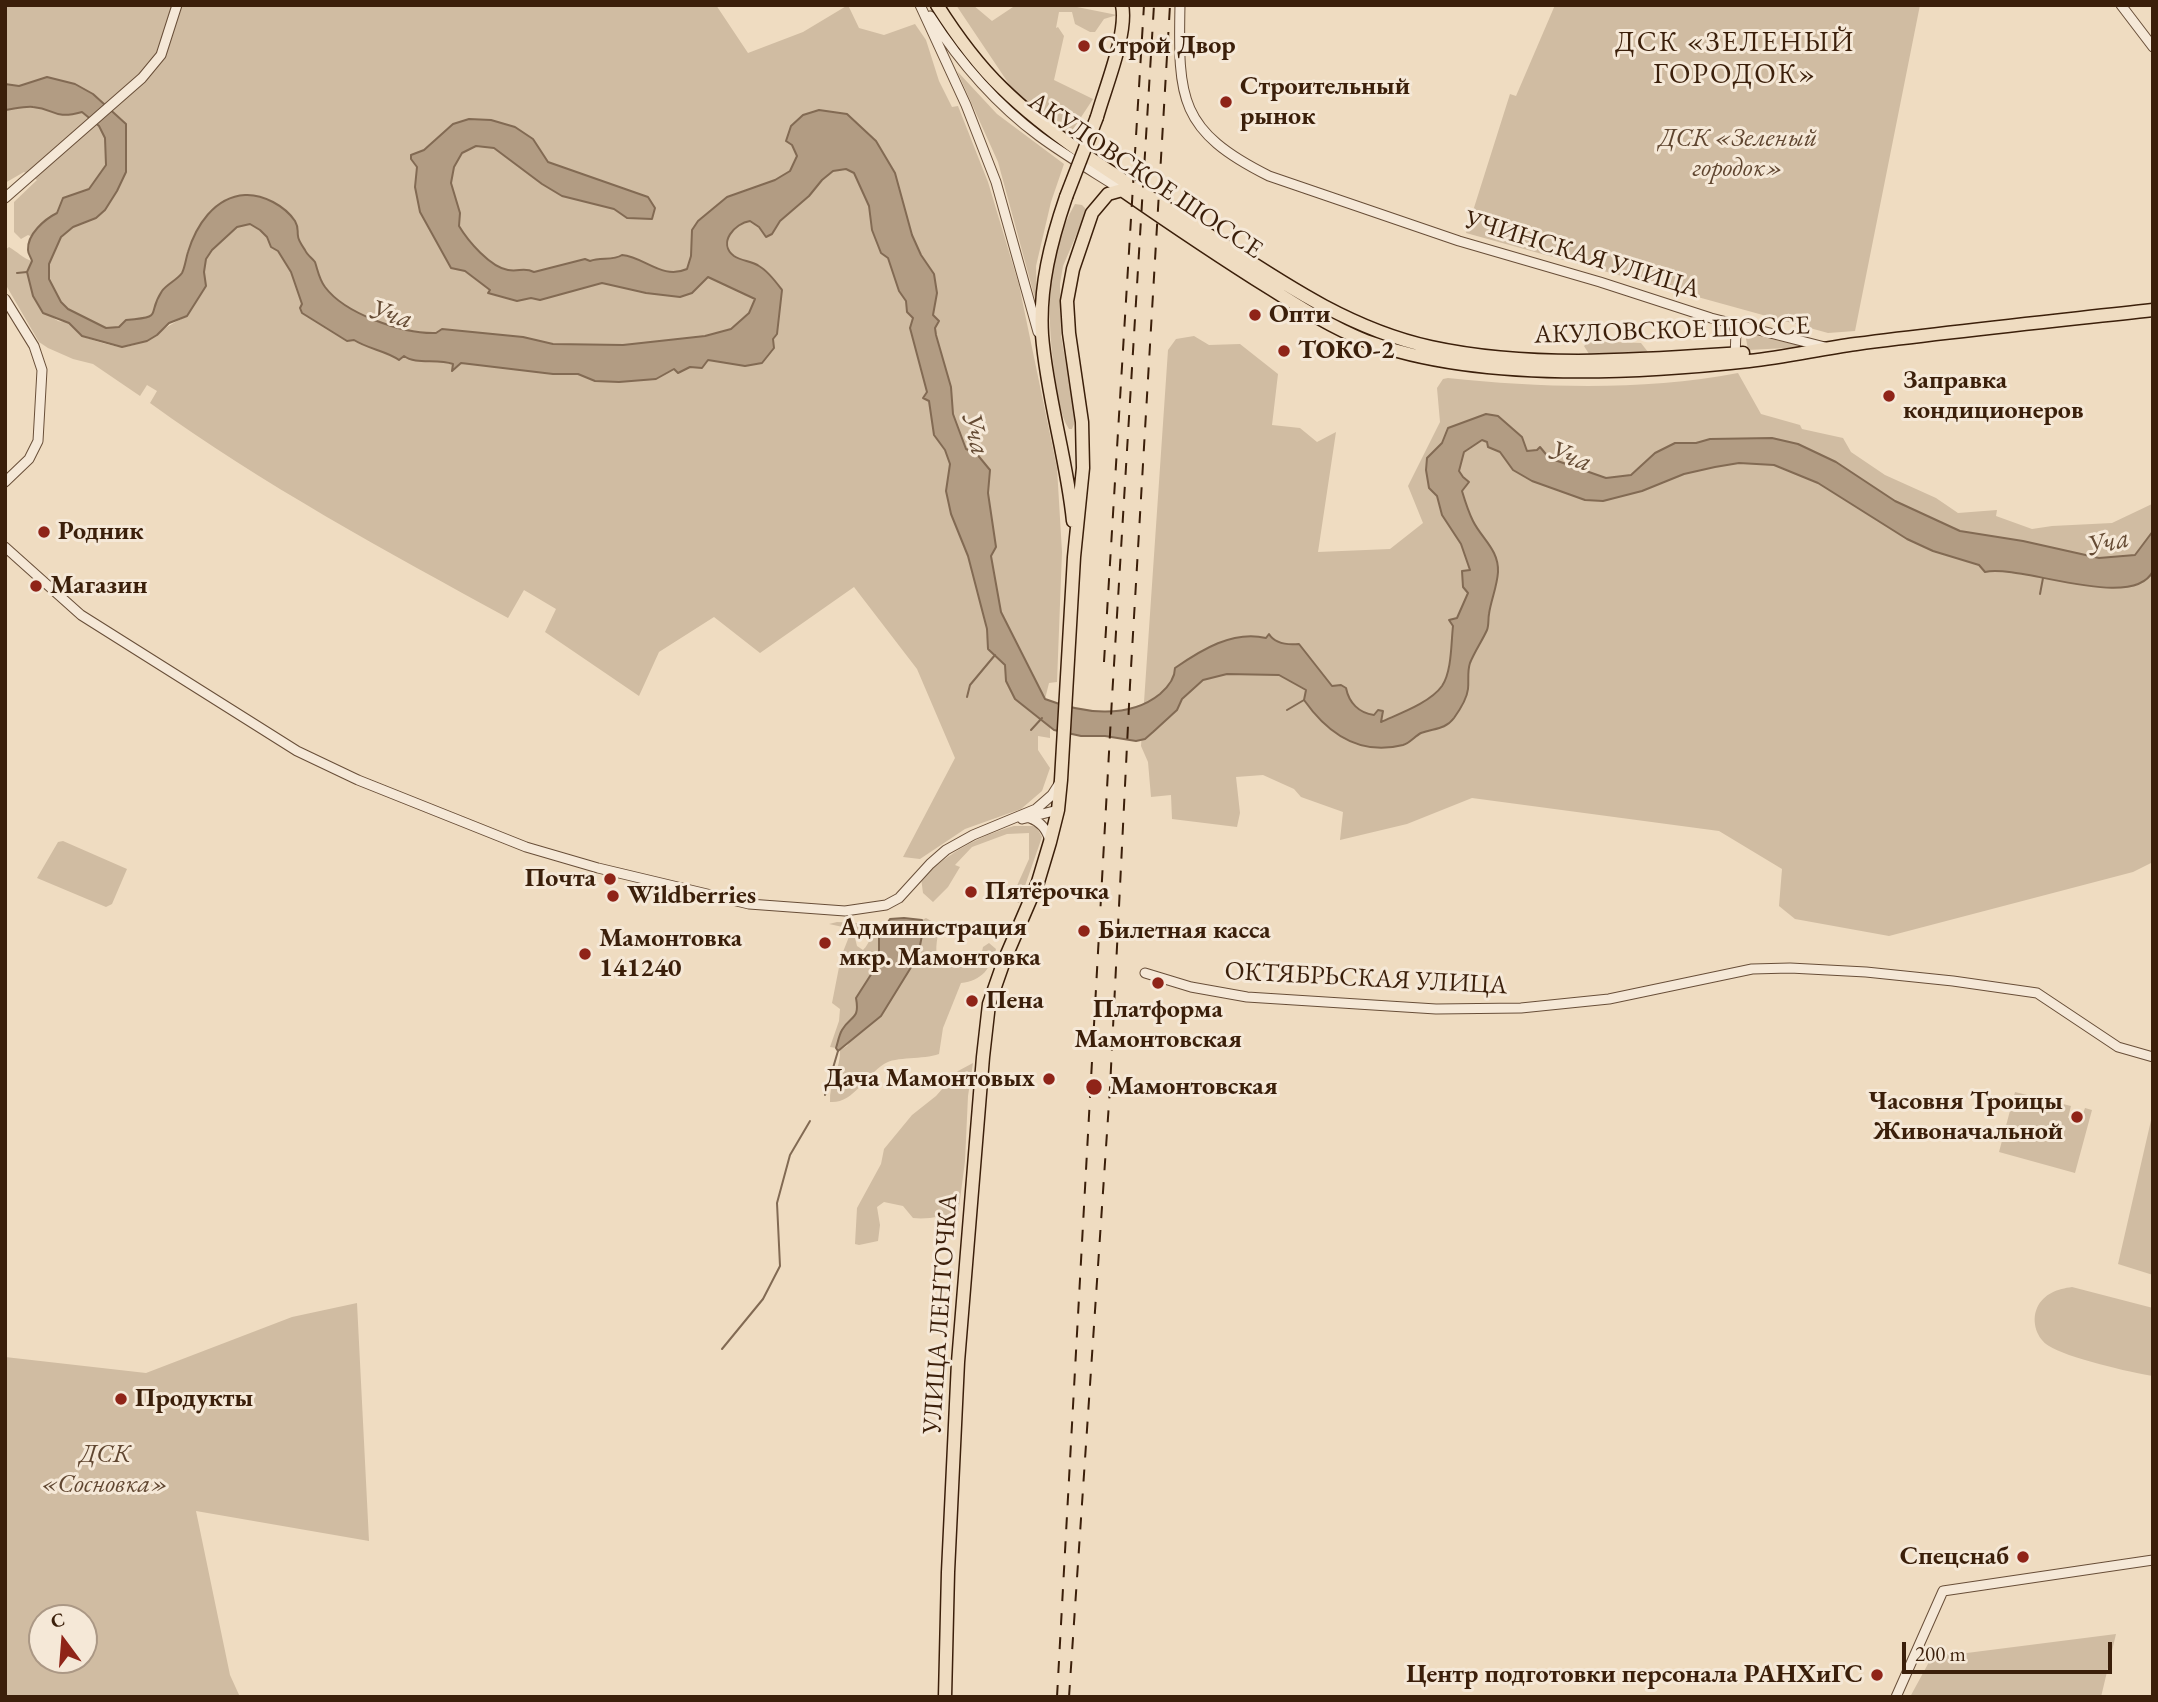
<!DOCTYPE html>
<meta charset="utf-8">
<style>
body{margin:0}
#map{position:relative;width:2158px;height:1702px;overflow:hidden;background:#efdcc1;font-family:"EB Garamond",serif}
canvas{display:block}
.frame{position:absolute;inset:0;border:7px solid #3b1f0a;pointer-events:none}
.north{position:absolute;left:28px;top:1604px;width:70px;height:70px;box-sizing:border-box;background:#f5e8d7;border:2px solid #ab9885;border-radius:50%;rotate:344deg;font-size:19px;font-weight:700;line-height:28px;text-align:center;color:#3b1f0a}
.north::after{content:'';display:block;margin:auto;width:24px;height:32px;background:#8f2418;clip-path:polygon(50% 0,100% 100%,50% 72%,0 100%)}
.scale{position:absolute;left:1902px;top:1642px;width:210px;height:32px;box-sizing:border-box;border:4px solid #3b1f0a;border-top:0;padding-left:9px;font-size:21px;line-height:24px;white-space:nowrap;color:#3b1f0a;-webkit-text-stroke:5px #f5e8d7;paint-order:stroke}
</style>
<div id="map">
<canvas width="2158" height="1702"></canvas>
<div class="frame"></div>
<div class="north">С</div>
<div class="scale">200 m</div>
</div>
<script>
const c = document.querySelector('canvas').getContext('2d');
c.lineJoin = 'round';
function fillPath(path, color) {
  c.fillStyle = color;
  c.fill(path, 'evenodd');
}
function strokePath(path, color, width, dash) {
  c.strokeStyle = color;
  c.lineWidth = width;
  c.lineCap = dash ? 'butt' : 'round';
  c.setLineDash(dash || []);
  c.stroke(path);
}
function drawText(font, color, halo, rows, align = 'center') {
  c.font = font + ' "EB Garamond",serif';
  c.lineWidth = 6;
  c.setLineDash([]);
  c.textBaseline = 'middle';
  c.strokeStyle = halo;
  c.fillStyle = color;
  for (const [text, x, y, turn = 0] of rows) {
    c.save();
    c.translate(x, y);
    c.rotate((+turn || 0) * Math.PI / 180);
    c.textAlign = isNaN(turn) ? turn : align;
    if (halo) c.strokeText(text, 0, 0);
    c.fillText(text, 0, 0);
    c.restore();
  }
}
fillPath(new Path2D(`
 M5 5H716L748 53 803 32 848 5 859 28 884 35 915 24 926 40 939 81 952 107 958 106 988 182 1019 285 1057 468 1062 552 1057 682 1049 683 1045 699 1001 612 991 556 992 551 957 527C972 565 986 608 988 649L1005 665C1006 699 1026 707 1050 726V738L1038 736V750L1050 768 1042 791 1021 809 965 829 920 859 903 857 955 758 917 669 854 587 760 653 714 617 659 652 639 696 545 632 556 609 524 590 508 618C386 551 263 485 150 403L157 391 147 385 140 396 93 364 73 359 48 348 39 342 7 287 5 250 9 247C18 252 22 258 32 261 22 282 39 309 58 321 61 322 66 321 69 323 73 326 76 332 80 335 86 339 116 347 122 347 148 346 164 325 186 317L154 312 147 319 126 320C122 325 119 328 112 328 101 329 70 312 63 304 60 300 51 284 49 279 46 269 52 257 55 247L28 235 21 239 14 232V202L37 180 24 172 5 183Z
 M956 5H973L992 21 1016 5H1067L1117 15 1104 19 1095 32H1090L1075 24 1072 12H1059L1056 28 1058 27 1064 36 1054 80 1093 99 1070 134 1017 96Z
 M1555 5H1920L1855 331 1828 333 1466 233 1510 94 1516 96Z
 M957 71 997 114 1064 164 1051 202 1036 266 1037 306 998 162Z
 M1075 204 1082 205 1087 210 1063 266 1060 284 1061 336 1076 419 1072 429H1069C1060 415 1059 399 1056 383 1047 324 1044 257 1075 204Z
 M1745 333 1806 347 1748 350Z
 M1194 336 1209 345 1240 344 1278 374 1272 425 1300 428 1317 442 1336 432 1318 552 1390 549 1423 523 1408 486 1440 422 1437 388 1443 379 1448 378C1543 388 1644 391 1738 373L1761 414 1800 425 1802 429 1843 438 1851 452 1885 475 1936 498 1958 513 1997 510 1996 516 2032 529 2052 526 2112 523 2152 504 2153 502V862L2133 872 1889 936 1795 919 1779 906 1782 869 1719 831 1472 798 1407 824 1340 840 1343 812 1301 797 1294 789 1263 775 1236 777 1240 813 1237 827 1172 819 1171 795 1151 797 1148 762 1141 746 1168 350 1176 339Z
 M1590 341 1641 343 1648 352 1589 354 1584 346Z
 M1014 826H1036L1042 837 1019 903 1011 899 1029 859V833L1007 834 972 847 955 865 960 867 948 887 933 902 923 893 921 878C951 852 976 837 1014 826Z
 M63 841 127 869 112 904 106 907 37 878 58 842Z
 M926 918 940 926C937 939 933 954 941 966L953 959 974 960 981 956 983 947 989 943 996 949C991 968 982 981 961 983L943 1028 939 1054C923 1060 896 1056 884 1064 866 1075 853 1104 830 1102 829 1083 841 1068 840 1050L847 1046 923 930 922 920Z
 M837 922 857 923 860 927 855 938 857 946 863 950C871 943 870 930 884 929L879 936V962L856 998V1016L843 1029 836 1048 830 1047 839 1021 840 1009 832 1003 841 957 852 929 829 924Z
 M973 1063 968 1096 965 1161 958 1215C942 1215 929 1220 913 1218L903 1206 884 1202 877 1207 880 1225 878 1241 859 1245 855 1244 857 1208 881 1164 884 1149 912 1115 936 1096 958 1071Z
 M2015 1092 2071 1106 2068 1118 2080 1122 2085 1108 2092 1110 2075 1173 1999 1152Z
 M2152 1116H2153V1275L2118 1264Z
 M2072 1287 2153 1308V1376C2132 1373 2065 1357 2049 1346 2037 1339 2031 1322 2037 1308 2044 1293 2058 1289 2072 1287Z
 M357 1303 369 1541 196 1511 230 1675 240 1697H5V1357L146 1373 292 1317ZM84 1618V1660H42V1618Z
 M2116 1634 2101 1697H1910L1935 1651 1951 1655Z`), '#d0bca2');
const water = new Path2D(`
 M47 77 75 84 93 94 126 124V172L117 191 105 210 96 218 73 227 61 237 49 264V279L61 302 68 309 106 328 119 327 126 320C165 317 146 315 162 291 167 284 177 280 182 273 185 267 186 258 188 252 196 226 214 197 245 195 263 194 285 206 295 221 299 228 297 230 298 236 298 240 303 247 305 250 307 255 312 258 315 262 318 271 319 279 325 287 345 314 403 334 436 333L442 329 523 337 553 344 623 345 705 336 731 329 749 313 755 299 708 277 692 293 680 297 646 293 602 283 540 300 531 298 517 301 488 293 490 290 465 271 451 268 420 212 415 187 417 167 411 159V155L424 150 453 124 469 119 491 120 515 127 533 139 548 162 648 197 655 208 652 219 627 218 614 209 562 196 542 184 494 148 476 146 462 153 454 167 451 183 460 213 459 226C468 241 490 267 508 270 519 272 524 267 534 272L585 259 590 261C601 257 613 261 622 255 645 257 662 280 687 269L691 256 692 230 698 221 727 197 775 180 790 171 797 156 792 145 786 141 791 126 803 115 819 110 847 114 876 141 895 173 912 235 921 255 934 274 937 293 933 315 939 321 935 328 936 335 951 387 953 414 966 449 976 453 990 470 988 493 996 547 991 556 1001 612 1045 699C1081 713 1128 720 1160 694 1168 687 1175 678 1175 668 1201 650 1233 630 1266 638L1269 634C1275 644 1288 645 1299 644L1332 686 1341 685 1346 688C1349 703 1359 713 1374 715L1378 710 1383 711 1381 722C1398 714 1430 703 1442 686 1452 671 1451 643 1453 626L1449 620 1457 618 1468 593 1463 587 1462 571 1470 570 1461 544 1442 515 1437 496 1429 488 1426 470 1427 458 1442 443 1448 428 1486 414 1498 416 1522 437 1527 451 1537 450 1540 447 1549 458 1606 478 1631 475 1655 453 1675 443H1696L1710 439 1772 438 1798 444 1836 462 1895 501 1960 531 2023 541 2099 558 2135 555 2153 531V571C2133 612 2021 564 1985 572L1979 565 1933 551 1907 539 1818 483 1774 465 1739 463 1715 467 1684 474 1642 491 1603 501 1585 500 1532 481 1513 470 1500 452 1488 447 1487 442 1482 440 1464 452 1459 471 1463 477 1469 482 1462 491C1465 501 1468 511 1473 521 1482 539 1499 550 1498 572 1497 587 1491 600 1489 614 1488 619 1489 625 1487 630 1482 641 1475 651 1470 663 1467 672 1469 680 1468 689 1467 698 1459 711 1454 718 1445 730 1434 728 1421 733 1415 736 1410 743 1403 745 1360 756 1328 734 1304 700L1306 690 1279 675 1227 674 1203 680 1182 699 1177 710 1153 732 1145 739 1136 741 1105 736H1081L1054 730 1015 699 1006 681 1005 665 988 649 987 629 968 556 951 514 946 491 950 464 945 450 934 435 929 401 923 398 927 392 910 328 913 318 907 312 906 301 899 291 888 258 881 253 872 230 869 206 854 173 846 169 833 171 822 180 809 196 780 221 772 234 766 237 759 227 750 221C735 223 717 243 734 256 741 261 752 261 759 266 768 271 776 282 782 290L777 334 773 339 774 348 762 363 745 366 708 360 702 368 690 367 678 373 674 369 656 379 619 382 595 381 578 374H553L461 363 452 371 453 364C437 358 416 365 404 356L399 360C387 351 368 349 354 340L347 341 302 313 300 308 302 304 291 272 278 251 271 247 267 237 260 230 250 224 237 227 212 250 206 259 204 272 206 286 187 316 169 323 157 335 147 341 122 347 82 336 69 323 43 313 33 296 27 272 32 261C31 257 28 254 28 250 27 234 45 219 57 213L63 198 89 189 106 165 105 138 99 126 82 112C53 120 56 109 33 107 25 106 14 109 5 110V84L19 86Z
 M904 918 922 920 923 930 918 956 881 1016 838 1051 836 1048C838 1042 839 1035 842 1030 851 1015 860 1020 856 998L879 962V936L890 919Z`);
fillPath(water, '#b29c83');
strokePath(water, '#826a53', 2);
strokePath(new Path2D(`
 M17 273 27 272
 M2040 594 2043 578
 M967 697 970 685 995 655
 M1287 710 1304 700
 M1031 730 1042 718
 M825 1095 838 1051
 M722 1349 763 1299 780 1266 777 1203 790 1155 810 1121`), '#826a53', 2);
const minor = new Path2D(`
 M920 5 966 105 996 182 1038 332
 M1180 5C1178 99 1179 131 1269 176L1459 241 1600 282 1711 318 1825 347
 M2121 5 2153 47
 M930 16C959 61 996 104 1039 136 1066 156 1094 172 1122 190
 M5 198 142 78 161 55 177 5
 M5 299 34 346 42 370 38 441 29 459 5 482
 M1733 324 1736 332 1735 357
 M5 547 81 615 297 751 358 780 526 847 598 868 749 904 845 911 886 905 899 898 930 864 946 850 973 835 1036 809 1052 795 1059 784
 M1030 818C1041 822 1046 829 1050 840
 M1022 819 1058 810
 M1145 973 1191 987 1247 997 1436 1009 1521 1008 1609 999 1752 969 1790 968 1866 972 1953 981 2037 993 2118 1047 2153 1057
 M1896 1697 1943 1591 2153 1560`);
const major = new Path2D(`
 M937 5C956 35 977 64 1002 88 1055 140 1129 184 1192 224 1267 272 1342 328 1431 347 1532 369 1640 360 1743 353
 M1097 117C1105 88 1128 33 1122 5
 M1066 197C1051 241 1039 287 1042 335 1047 398 1067 459 1073 521
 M945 1697 948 1572 958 1362 983 1057 989 1004 1004 961 1038 882 1050 842 1058 810 1061 780 1074 557 1083 468 1082 422 1069 333 1067 301 1073 269 1092 213 1108 194 1122 190C1171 224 1220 257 1271 289 1301 308 1333 328 1366 341 1477 382 1632 374 1749 361 1785 357 1820 349 1856 344 1955 331 2054 321 2153 310`);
strokePath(minor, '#684e38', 11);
strokePath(major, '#3b1f0a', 15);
strokePath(minor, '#f5e8d7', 9);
strokePath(major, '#efdcc1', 12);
strokePath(new Path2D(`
 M1104 662 1144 5
 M1057 1697 1112 698 1154 5
 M1069 1697 1110 1088 1130 685 1170 5`), '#3b1f0a', 2, [12, 12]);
const majorBridge = new Path2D(`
 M1066 197 1097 117`);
strokePath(majorBridge, '#3b1f0a', 15, []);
strokePath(majorBridge, '#efdcc1', 12);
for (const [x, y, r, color] of [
 [1084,46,7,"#8f2418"],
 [1226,102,7,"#8f2418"],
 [1255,315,7,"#8f2418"],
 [1284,351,7,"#8f2418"],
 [1889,396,7,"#8f2418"],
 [44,532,7,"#8f2418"],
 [36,586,7,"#8f2418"],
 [610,879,7,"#8f2418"],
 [971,892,7,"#8f2418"],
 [613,896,7,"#8f2418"],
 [1084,931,7,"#8f2418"],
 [825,943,7,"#8f2418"],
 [585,954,7,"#8f2418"],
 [1158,983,7,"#8f2418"],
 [972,1001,7,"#8f2418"],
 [1049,1079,7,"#8f2418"],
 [1094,1087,9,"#8f2418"],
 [2077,1117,7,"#8f2418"],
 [121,1399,7,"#8f2418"],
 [2023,1557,7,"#8f2418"],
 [1877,1675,7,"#8f2418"]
]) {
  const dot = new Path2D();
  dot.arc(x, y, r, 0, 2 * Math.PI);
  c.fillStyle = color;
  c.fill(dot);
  strokePath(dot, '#f5e8d7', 2.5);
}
drawText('bold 26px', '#3b1f0a', '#f5e8d7', [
 ["Строй Двор",1098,46],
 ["Строительный",1240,87],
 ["рынок",1240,117],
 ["Опти",1269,315],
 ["ТОКО-2",1298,351],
 ["Заправка",1903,381],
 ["кондиционеров",1903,411],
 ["Родник",58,532],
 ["Магазин",50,586],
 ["Почта",596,879,"right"],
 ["Пятёрочка",985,892],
 ["Wildberries",627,896],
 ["Администрация",839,928],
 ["мкр. Мамонтовка",839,958],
 ["Билетная касса",1098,931],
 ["Мамонтовка",599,939],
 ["141240",599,969],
 ["Пена",986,1001],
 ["Платформа",1158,1010,"center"],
 ["Мамонтовская",1158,1040,"center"],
 ["Дача Мамонтовых",1035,1079,"right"],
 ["Мамонтовская",1110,1087],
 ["Часовня Троицы",2063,1102,"right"],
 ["Живоначальной",2063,1132,"right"],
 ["Продукты",135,1399],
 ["Спецснаб",2009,1557,"right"],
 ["Центр подготовки персонала РАНХиГС",1863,1675,"right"]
], 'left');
drawText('italic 26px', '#604630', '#f5e8d7', [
 ["ДСК «Зеленый",1738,139],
 ["городок»",1738,169],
 ["ДСК",105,1455],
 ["«Сосновка»",105,1485]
]);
drawText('26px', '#3b1f0a', '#f5e8d7', [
 ["АКУЛОВСКОЕ ШОССЕ",1145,176,34],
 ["УЧИНСКАЯ УЛИЦА",1582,255,17],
 ["АКУЛОВСКОЕ ШОССЕ",1672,331,-2],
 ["ОКТЯБРЬСКАЯ УЛИЦА",1366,979,3],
 ["УЛИЦА ЛЕНТОЧКА",941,1314,-86]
]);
c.letterSpacing = '2px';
drawText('28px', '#3b1f0a', '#f5e8d7', [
 ["ДСК «ЗЕЛЕНЫЙ",1735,43],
 ["ГОРОДОК»",1735,75]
]);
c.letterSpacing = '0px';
drawText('italic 28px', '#654b34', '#f5e8d7', [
 ["Уча",391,315,16],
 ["Уча",975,434,76],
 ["Уча",1570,457,20],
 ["Уча",2108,543,-13]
]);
</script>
